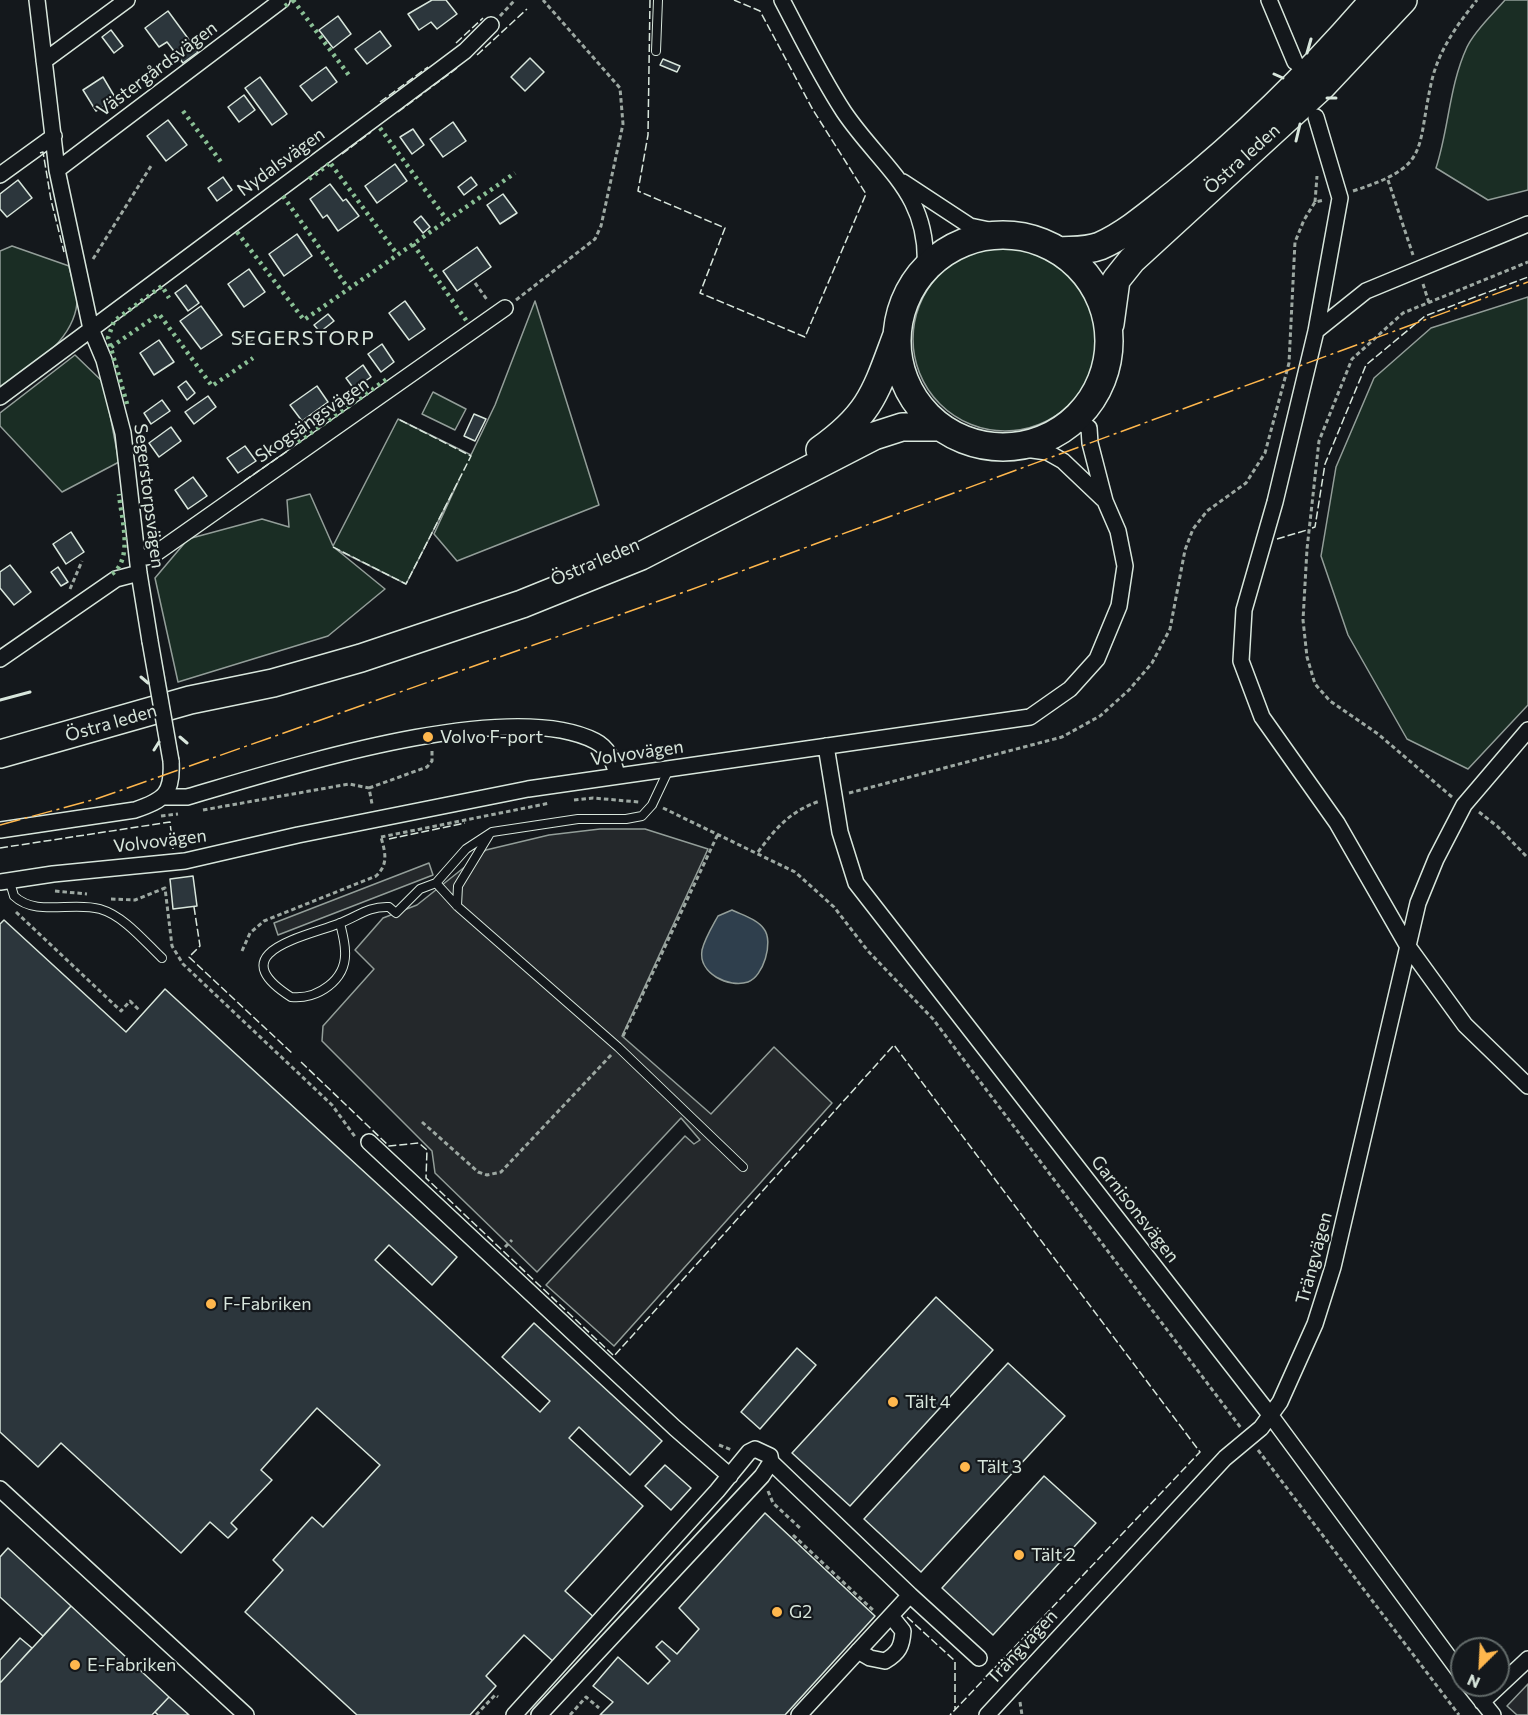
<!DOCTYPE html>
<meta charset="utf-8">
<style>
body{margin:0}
#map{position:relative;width:1528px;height:1715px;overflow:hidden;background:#14181c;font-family:Commissioner,sans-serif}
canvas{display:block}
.north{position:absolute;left:1450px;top:1637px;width:60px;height:60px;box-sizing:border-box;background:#14181c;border:2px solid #626a69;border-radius:50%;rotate:204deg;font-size:16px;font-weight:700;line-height:24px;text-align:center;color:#d8e6dc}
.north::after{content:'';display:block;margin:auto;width:21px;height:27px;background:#ffb74d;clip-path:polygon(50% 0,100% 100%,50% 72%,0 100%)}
</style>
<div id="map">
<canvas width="1528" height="1715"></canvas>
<div class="north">N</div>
</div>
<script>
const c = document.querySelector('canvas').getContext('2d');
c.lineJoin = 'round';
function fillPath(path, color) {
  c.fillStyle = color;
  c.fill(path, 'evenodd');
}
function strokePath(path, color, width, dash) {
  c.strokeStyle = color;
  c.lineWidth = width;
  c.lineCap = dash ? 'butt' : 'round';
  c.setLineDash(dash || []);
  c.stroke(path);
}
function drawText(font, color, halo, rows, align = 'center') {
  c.font = font + ' Commissioner,sans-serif';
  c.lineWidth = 4.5;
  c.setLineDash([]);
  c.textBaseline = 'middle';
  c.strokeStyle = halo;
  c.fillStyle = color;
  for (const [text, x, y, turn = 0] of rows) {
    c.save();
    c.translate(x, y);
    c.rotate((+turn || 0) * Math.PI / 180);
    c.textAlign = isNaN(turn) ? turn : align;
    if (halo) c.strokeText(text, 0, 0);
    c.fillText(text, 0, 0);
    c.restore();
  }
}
const green = new Path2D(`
 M1505 0H1528V190L1488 200 1436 168C1449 128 1449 86 1467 47 1475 30 1493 14 1505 0Z
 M12 246 69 266C71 277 78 293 77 303 73 343 29 368 0 389V251Z
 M913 339a92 92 0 1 1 184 0a92 92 0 1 1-184 0Z
 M1528 297V705L1468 769 1407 739 1348 635 1321 556 1336 467 1374 378 1431 328Z
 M535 301 599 505 457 561 434 534 459 480 406 584 336 549 385 589 328 636 178 682 155 578 188 539 262 519 289 527 287 500 310 494 333 546 398 419 471 455 495 405Z
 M75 355 104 383 119 462 62 492 0 426V413Z
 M433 392 466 409 455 430 422 414Z`);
fillPath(green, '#1a2d24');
strokePath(green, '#939e99', 1.5);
const parking = new Path2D(`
 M600 829H645L708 849 622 1036 711 1114 774 1047 832 1103 614 1346 546 1285 685 1136 694 1144 700 1140 681 1118 537 1272 435 1173 432 1151 322 1041 323 1026 374 969 355 950 383 918 417 905 486 850 549 835Z
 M429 863 433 875 278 935 274 923Z
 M1528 1684V1715H1517L1507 1706Z`);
fillPath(parking, '#24282b');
strokePath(parking, '#939e99', 1.5);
const water = new Path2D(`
 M732 910C742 915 757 919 764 929 774 942 763 977 748 982 729 988 698 974 702 950 705 938 712 927 718 916Z`);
fillPath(water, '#2f3f4d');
strokePath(water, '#939e99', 1.5);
const building = new Path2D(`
 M432 0H446L457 14 437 29 431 22 419 30 408 14Z
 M168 11 198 52 183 63 167 42 159 47 145 28Z
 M338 16 351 34 333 48 319 30Z
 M111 30 123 46 114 53 102 37Z
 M380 31 391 46 367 64 355 49Z
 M530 58 544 72 525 91 511 77Z
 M663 59 680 66 677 72 660 65Z
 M326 67 337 82 312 101 300 86Z
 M103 77 116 99 96 111 83 90Z
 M260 77 287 114 272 125 245 88Z
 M244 95 255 110 239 122 228 107Z
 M168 120 187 145 166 161 147 136Z
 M453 122 466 141 443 157 430 139Z
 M413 129 424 145 412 154 400 137Z
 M395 164 407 181 377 203 365 186Z
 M223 177 232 190 217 201 208 188Z
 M471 177 477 185 464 195 458 187Z
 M18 180 32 198 7 217 0 209V194Z
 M330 184 343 201 346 199 359 216 338 231 327 215 323 218 310 199Z
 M503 194 517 213 500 224 487 205Z
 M421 216 430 227 423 233 414 222Z
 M297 234 312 256 284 276 269 254Z
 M477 247 491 267 457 291 443 271Z
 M249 269 265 292 244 307 228 284Z
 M186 285 199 303 188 311 175 293Z
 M405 301 425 329 409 340 389 313Z
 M201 306 222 335 201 349 180 321Z
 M328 314 334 321 320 332 314 325Z
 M249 331 255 338 247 345 241 337Z
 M159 340 174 362 154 375 140 353Z
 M382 344 394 362 381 372 368 354Z
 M363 365 371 377 354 389 346 378Z
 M186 381 195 393 187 400 178 387Z
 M317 386 328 402 302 421 290 405Z
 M208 396 216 407 194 424 185 412Z
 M162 400 170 411 151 424 144 413Z
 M474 414 486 419 475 441 464 436Z
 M171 427 181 441 159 457 149 443Z
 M245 446 256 461 238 473 227 458Z
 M193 477 207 496 188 509 175 490Z
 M71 532 84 552 66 564 53 544Z
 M10 565 31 592 14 605 0 588V572Z
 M58 567 68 582 61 586 51 572Z
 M193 876 197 906 173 909 170 879Z
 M4 920 126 1032 165 989 457 1257 432 1285 389 1245 375 1260 540 1412 550 1401 502 1357 534 1323 662 1441 630 1475 579 1427 569 1438 643 1506 565 1591 597 1620 556 1664 524 1635 486 1676 496 1686 470 1715H357L245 1612 283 1570 273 1560 312 1517 323 1527 380 1465 317 1408 261 1470 272 1480 231 1523 237 1529 228 1538 210 1522 181 1553 61 1443 38 1467 0 1432V924Z
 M936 1297 993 1350 850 1506 792 1453Z
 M797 1348 816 1365 760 1429 741 1412Z
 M1008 1363 1065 1416 921 1572 864 1519Z
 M665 1465 691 1488 671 1510 645 1486Z
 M1044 1476 1096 1523 993 1635 942 1588Z
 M765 1513 875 1616 785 1715H600L613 1702 593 1686 618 1657 648 1684 670 1661 656 1647 662 1641 677 1654 699 1629 679 1608Z
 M8 1548 71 1606 43 1636 0 1597V1557Z
 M71 1606 169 1697 152 1715H0V1683Z
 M20 1638 32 1648 0 1683V1660Z
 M169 1697 189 1715H158L155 1712Z`);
fillPath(building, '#2c363c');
strokePath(building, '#d8e6dc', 1.5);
const lane = new Path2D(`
 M656 51 658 0
 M9 879 14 896C36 917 72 901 100 909 124 916 144 941 162 958
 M436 883 457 906 618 1047 743 1167
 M457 906 458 886 489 835
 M340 923C342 932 345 942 345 951 347 980 317 1000 291 997 222 953 300 938 338 924 357 917 368 906 389 907L396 913 420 889 436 883 466 849 492 832 578 819H626L642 816 652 805 669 769`);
const street = new Path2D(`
 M37 0 57 170 91 329 104 360 123 433 139 573 150 641
 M782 0C802 38 821 77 844 112 882 168 930 193 925 269
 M1269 0 1295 62
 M44 61 127 0
 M1316 117 1340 198 1316 331 1275 502 1244 610 1241 661 1262 717 1337 823 1407 945 1465 1025 1528 1086
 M57 170 282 0
 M0 175 54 136
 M903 182 970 226 1013 235
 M1316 331 1366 291 1528 224
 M0 397 437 72 465 51 491 25
 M1010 447 1047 452 1063 461 1103 499
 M138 558 152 556 505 308
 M0 659 116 579 139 573
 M826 746 840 832 856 883 1271 1416 1462 1675
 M164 797H187C281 770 507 696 595 741 609 748 613 761 617 774
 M0 830 135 810C165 800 173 793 171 761
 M0 882 53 874 185 861 298 835 528 789 1030 717 1070 689 1097 659 1119 606 1125 566 1118 531 1105 501 1090 443 1089 428 1076 419
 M369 1142 675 1428 730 1476
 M771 1462 910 1595 799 1715
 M0 1489 246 1715
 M910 1595 979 1658
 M858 1651 870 1658 885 1661C899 1653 902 1646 903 1631L891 1616
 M1469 1685 1493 1715
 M1482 1702 1528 1659
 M514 1715 717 1491 749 1452 755 1449 770 1456 771 1462 762 1476 539 1715
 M987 1715 1225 1458 1261 1428 1280 1402 1315 1324 1333 1267 1418 903 1436 859 1464 805 1528 730`);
const highway = new Path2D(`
 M897 341a106 106 0 1 1 212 0a106 106 0 1 1-212 0Z
 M1059 251C1073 250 1087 251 1100 246 1127 234 1152 212 1175 194 1247 136 1314 70 1374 0
 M1110 324 1116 280 1132 260 1322 86 1403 0
 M820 450C871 414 876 391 897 335
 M0 754 190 700 273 683 361 658 522 604 641 556 874 436 902 427H941`);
strokePath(lane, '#d8e6dc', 10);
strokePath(street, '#d8e6dc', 18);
strokePath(highway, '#d8e6dc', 30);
strokePath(new Path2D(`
 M500 16 515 0
 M1388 180 1413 255
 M1353 191C1430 166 1416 153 1431 84 1438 51 1457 25 1477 0
 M1315 202 1317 176
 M93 259 151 166
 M475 283 488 301
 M1423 284 1429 303
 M516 300 595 239 601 226 623 124 620 88 543 0
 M70 589 82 561
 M369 788 427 767 432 761V749
 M849 793 1062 737 1100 716 1129 690 1152 663 1170 629 1185 550 1193 529 1207 511 1246 483 1265 453 1289 363 1295 242 1304 220 1315 202 1324 200
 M1452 797 1378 734 1330 701 1315 684 1307 657 1303 620 1307 549 1319 441 1352 359 1403 313 1528 262
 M574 800 593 798 639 802
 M663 808 795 872 834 907 868 951 933 1019 1241 1428
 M203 810 349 784 369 788 372 804
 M1479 812 1497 826 1528 858
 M161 816 178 814
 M381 837 550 803
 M758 852C776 828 790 811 820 801
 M55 891 87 894
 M111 899 135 900 165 888 172 946 183 964 332 1105 356 1138
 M16 912 121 1011 130 1001 139 1010
 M242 951 250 933 264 921 376 876C389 864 385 852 381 837
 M623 1036 718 834
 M422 1122 478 1172 487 1175 501 1172 612 1054
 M505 1247 512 1240
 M719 1445 732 1450
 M1258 1450 1459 1715
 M768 1491 773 1503 800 1528
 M793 1535 875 1612
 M1020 1702 1022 1715
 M476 1715 495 1695 498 1697
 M570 1715 586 1697 599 1708`), '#9da8a2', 3, [4.5, 3]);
strokePath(lane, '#14181c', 8);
strokePath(street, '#14181c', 15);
strokePath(highway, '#14181c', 27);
const streetBridge = new Path2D(`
 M150 641 171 761`);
strokePath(streetBridge, '#d8e6dc', 18, []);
strokePath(streetBridge, '#14181c', 15);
strokePath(new Path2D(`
 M293 0 351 78
 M285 6 293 0
 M183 111 221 162
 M380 128 447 220
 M331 164 397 254
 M309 179 329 164
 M283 196 348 288
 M237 232 304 320 515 173
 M413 244 468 323
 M111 347 159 314 212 386 253 358
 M127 404 108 338 114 321 162 286 169 298
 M298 442 387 379
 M142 481 150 540 154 546 158 543
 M112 574C134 558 121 517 119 494`), '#8ac095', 4.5, [3, 4.5]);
strokePath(new Path2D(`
 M650 0 648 135 638 191 725 228 700 293 805 337 866 194 813 110 760 11 734 0
 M456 43 483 18
 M477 55 527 9
 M380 102 428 67
 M398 112 457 68
 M40 153 43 152 51 200 64 252
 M342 154 371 132
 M244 481 289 450
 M1312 528 1315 527 1325 464 1366 365 1425 316 1528 277
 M1277 539 1307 530
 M333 547 406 584 471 456 398 419
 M389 839 465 823
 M0 848 170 822 173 849
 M194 907 200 946 189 957 293 1054
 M301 1062 389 1146 419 1143 427 1150 426 1178 614 1356 894 1045 1200 1452 950 1715
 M907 1617 955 1661V1710`), '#d8e6dc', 1.5, [8, 3]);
strokePath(new Path2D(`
 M1307 53 1311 39
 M1274 74 1283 78
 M1327 98H1336
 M1296 141 1300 124
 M141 677 148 683
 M0 700 30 692
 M180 737 187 743
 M154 750 159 742`), '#d8e6dc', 3);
strokePath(new Path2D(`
 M0 825 96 799 690 590 1528 282`), '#ffb74d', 1.5, [21, 4.5, 3, 4.5]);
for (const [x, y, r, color] of [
 [428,737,6,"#ffb74d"],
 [211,1304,6,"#ffb74d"],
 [893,1402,6,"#ffb74d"],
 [965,1467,6,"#ffb74d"],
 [1019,1555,6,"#ffb74d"],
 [777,1612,6,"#ffb74d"],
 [75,1665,6,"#ffb74d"]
]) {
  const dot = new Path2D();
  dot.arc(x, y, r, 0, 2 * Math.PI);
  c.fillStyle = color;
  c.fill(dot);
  strokePath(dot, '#14181c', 2);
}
drawText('18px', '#d8e6dc', '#14181c', [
 ["Västergårdsvägen",157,69,-37],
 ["Östra leden",1242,159,-42],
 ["Nydalsvägen",281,162,-36],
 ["Skogsängsvägen",312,420,-35],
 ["Segerstorpsvägen",149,496,83],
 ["Östra leden",595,562,-23],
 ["Östra leden",111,723,-16],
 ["Volvovägen",637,753,-8],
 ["Volvovägen",160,841,-7],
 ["Garnisonsvägen",1135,1209,52],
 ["Trängvägen",1314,1258,-75],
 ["Trängvägen",1022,1647,-47]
]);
drawText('18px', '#d8e6dc', '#14181c', [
 ["Volvo F-port",440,737],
 ["F-Fabriken",223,1304],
 ["Tält 4",905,1402],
 ["Tält 3",977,1467],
 ["Tält 2",1031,1555],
 ["G2",789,1612],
 ["E-Fabriken",87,1665]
], 'left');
c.letterSpacing = '1.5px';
drawText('20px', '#d8e6dc', '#14181c', [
 ["SEGERSTORP",303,338]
]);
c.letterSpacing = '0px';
</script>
